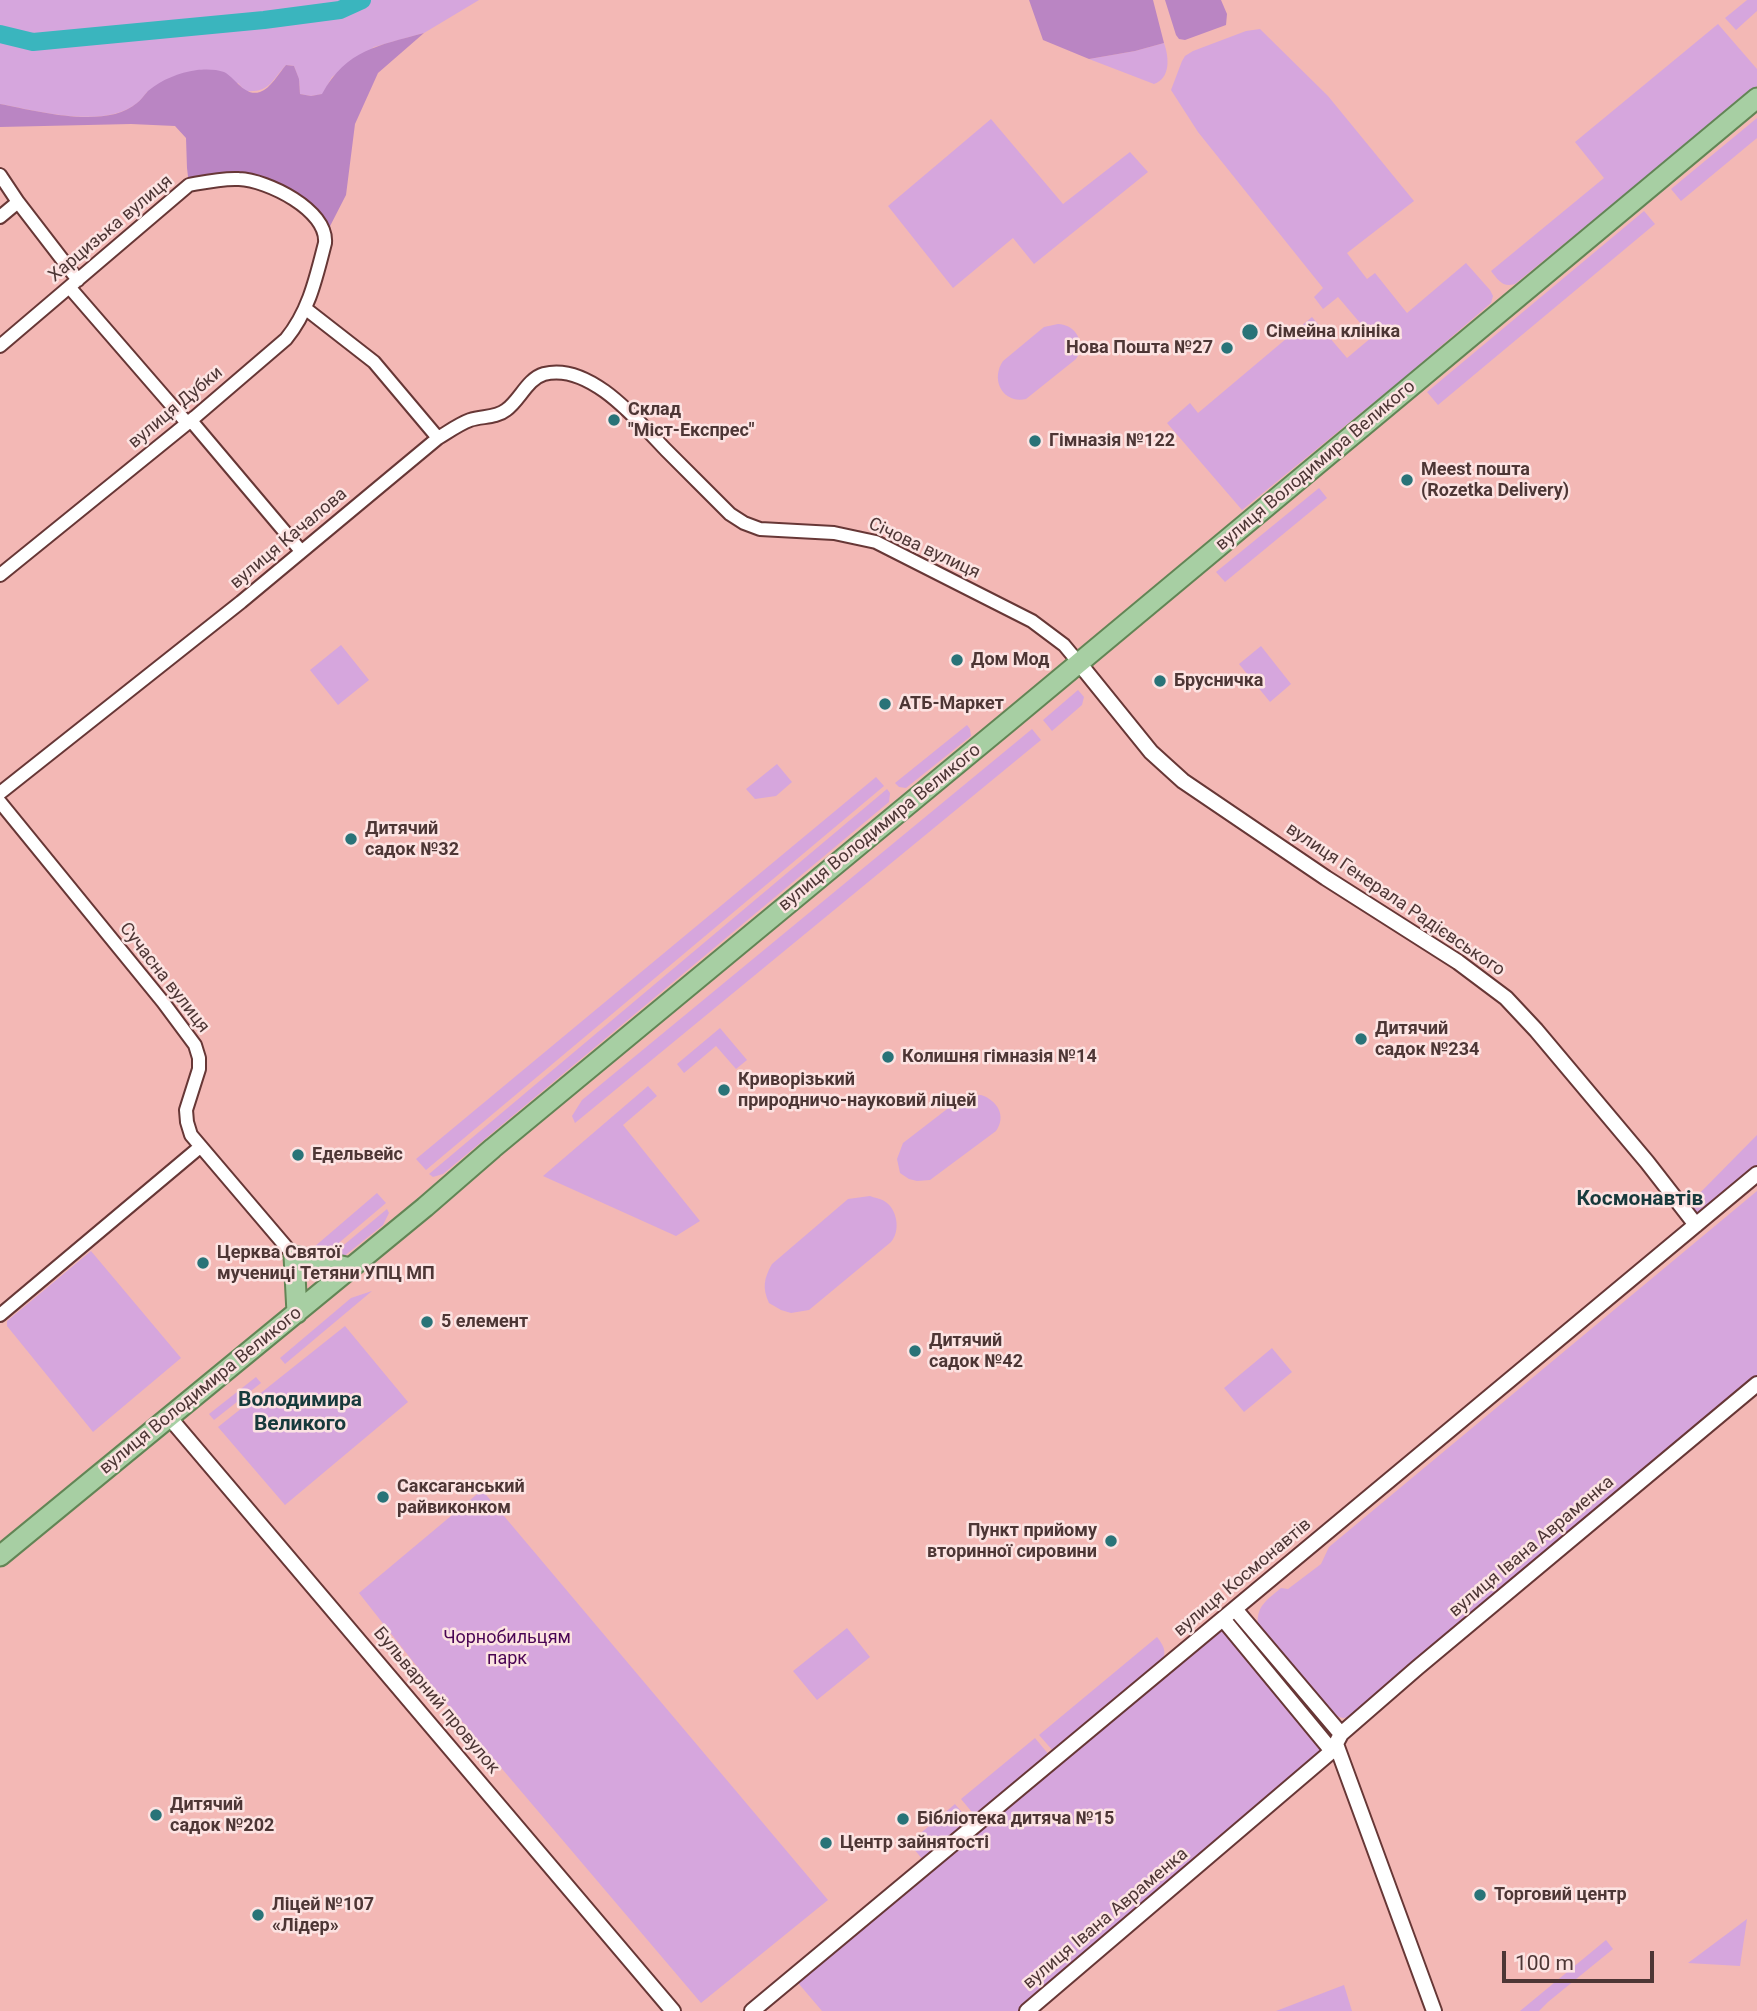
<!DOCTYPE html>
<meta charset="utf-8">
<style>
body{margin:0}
#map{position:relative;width:1757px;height:2011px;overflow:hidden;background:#f3b8b5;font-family:Roboto,sans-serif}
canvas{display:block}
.scale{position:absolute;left:1502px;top:1951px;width:152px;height:32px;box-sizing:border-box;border:4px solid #4d3635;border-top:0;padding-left:9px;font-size:21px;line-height:24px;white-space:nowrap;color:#4d3635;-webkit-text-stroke:5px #fce3e2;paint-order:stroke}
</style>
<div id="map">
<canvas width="1757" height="2011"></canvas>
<div class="scale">100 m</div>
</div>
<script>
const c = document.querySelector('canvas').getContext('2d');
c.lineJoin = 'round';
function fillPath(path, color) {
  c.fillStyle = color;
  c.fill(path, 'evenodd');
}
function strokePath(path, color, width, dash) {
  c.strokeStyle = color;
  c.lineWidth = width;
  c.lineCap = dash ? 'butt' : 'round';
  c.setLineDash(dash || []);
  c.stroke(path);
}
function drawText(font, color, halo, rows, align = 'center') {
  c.font = font + ' Roboto,sans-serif';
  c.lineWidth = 5;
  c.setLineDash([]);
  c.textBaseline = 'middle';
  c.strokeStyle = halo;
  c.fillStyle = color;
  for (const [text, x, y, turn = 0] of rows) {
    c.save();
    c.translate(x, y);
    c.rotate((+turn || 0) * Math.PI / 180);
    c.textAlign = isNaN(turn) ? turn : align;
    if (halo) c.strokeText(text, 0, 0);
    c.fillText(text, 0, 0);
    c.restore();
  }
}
fillPath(new Path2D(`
 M0 0H479L424 33 374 47 332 77 323 94 311 96 300 94 299 80 294 66 286 65C271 81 270 93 245 91L238 83 147 92C144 96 140 101 136 104 103 129 38 111 0 104Z
 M1747 0H1757V11L1736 30 1725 18Z
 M1718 24 1757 69V86L1515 284C1503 288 1498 280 1491 271L1604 178 1575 142Z
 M1260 29 1328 96 1414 201 1347 253 1367 279 1375 273 1407 313 1466 263 1490 290 1493 296 1491 303 1405 377 1242 510 1167 423 1190 403 1198 413 1312 317 1347 358 1372 337 1338 297 1323 309 1314 297 1323 288 1198 132 1171 90 1182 61 1185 56 1193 51 1246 31Z
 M1164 43C1169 57 1171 78 1154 84L1089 59 1135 51Z
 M1757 118V138L1681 201 1671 189Z
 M991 119 1063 204 1130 152 1148 172 1034 264 1013 238 953 288 888 206Z
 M1644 211 1655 224 1438 405 1427 392Z
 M1058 324C1073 325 1079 334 1082 349L1076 359 1026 399C1003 404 990 380 1003 361L1044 327Z
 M1319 488 1327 498 1225 582 1216 572Z
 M341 645 369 680 338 705 310 670Z
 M1261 646 1291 684 1270 702 1239 664Z
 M1078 690 1084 697 1082 705 1052 731 1043 720Z
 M967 725 970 729 971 736 906 788 899 787 895 783Z
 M1032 729 1041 740 575 1123 572 1116 582 1100Z
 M777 764 792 782 776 796 755 799 746 789Z
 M876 777 884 786 426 1170 416 1159Z
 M887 789 890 793 889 802 443 1174 433 1177 429 1174Z
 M720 1028 747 1060 736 1069 716 1046 684 1073 677 1064Z
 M648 1086 657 1096 623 1125 700 1221 676 1236 543 1176Z
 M981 1095C997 1100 1007 1116 996 1131L930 1180 917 1181 909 1179 900 1173 897 1159 903 1143 964 1096Z
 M1757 1135V1171L1701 1215 1695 1212 1688 1205Z
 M1757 1191V1380L1350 1717 1343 1718 1332 1715 1258 1625C1256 1606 1267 1600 1281 1588L1288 1589 1321 1564 1329 1547Z
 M377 1193 386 1203 321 1258 312 1250 314 1247Z
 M870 1196C875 1198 883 1199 887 1203 898 1212 900 1232 891 1242L809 1310 791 1313 781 1310 769 1303C762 1288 764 1278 772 1264L848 1199Z
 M387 1209 389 1213 383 1225 343 1257 327 1259Z
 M91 1251 181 1358 93 1432 7 1326V1321Z
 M372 1291 285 1364 280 1358 351 1298Z
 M345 1326 408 1402 285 1505 218 1427Z
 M1272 1348 1292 1372 1244 1412 1224 1388Z
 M256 1377 261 1383 214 1420 209 1414Z
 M482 1490 828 1900 701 2003 441 1697 359 1593Z
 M1223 1619 1332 1751 1027 2011H822L793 1977Z
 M847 1628 870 1657 817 1700 793 1671Z
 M1157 1637C1166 1648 1167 1655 1159 1666L1054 1752 1039 1735Z
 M1035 1738 1050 1756 976 1817 961 1799Z
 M955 1804 970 1822 923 1860 909 1843Z
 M1747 1919 1740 1966 1688 1963Z
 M1606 1940 1613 1949 1548 2002 1539 2011H1520Z
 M1344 1985 1352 2011H1276Z`), '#d6a6dd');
fillPath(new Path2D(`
 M1029 0H1153L1164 43 1135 51 1089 59 1043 40Z
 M1165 0H1221L1227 14 1226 25 1185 40 1179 39 1176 35Z
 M424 33 378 73 355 124 346 195 326 234 319 222 262 184 189 185 187 168 186 138 175 126 131 124 0 127V104C37 111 106 130 137 103 141 100 144 95 148 91 163 79 178 73 197 70 204 69 217 69 224 72 236 78 244 97 260 92 270 89 279 73 286 65L294 66 299 79 300 94 311 96 322 94C347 49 378 46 424 33Z`), '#ba85c3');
strokePath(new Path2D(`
 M0 34 33 42 264 20 340 10 362 0`), '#3ab5be', 18);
const minor = new Path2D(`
 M0 175 18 202
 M0 217 18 202 78 280
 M70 288 187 423H193L301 551
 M306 309 374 362 438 438
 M0 346 189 185C205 182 222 178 239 179 267 180 328 210 325 243 316 278 309 311 286 339L195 417 0 575
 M0 793 241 602 438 438C448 432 459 424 470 420 482 416 496 418 506 410 520 400 527 379 544 374 590 362 638 421 666 450 687 471 709 493 730 514L744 523 760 529 834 533 876 542 1032 621 1064 645 1079 663
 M0 802 163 1002 195 1045 199 1058V1069L186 1110 187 1122 191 1135 294 1256
 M0 1315 200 1147`);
const tertiary = new Path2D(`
 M1079 663 1151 752 1183 781 1326 878 1458 962 1506 998 1536 1030 1647 1162 1696 1225
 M169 1417 673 2011
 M1235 1609 1341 1734
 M1223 1619 1332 1751
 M1336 1744 1434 2011
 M752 2011 1757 1174
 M1027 2011 1332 1751 1341 1734 1417 1668 1757 1384`);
const primary = new Path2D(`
 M297 1313 294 1256 351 1268
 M0 1556 425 1207 493 1148 1008 722 1757 98`);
strokePath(minor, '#673736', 16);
strokePath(tertiary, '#673736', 18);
strokePath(primary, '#628555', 23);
strokePath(minor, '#fff', 12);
strokePath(tertiary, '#fff', 14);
strokePath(primary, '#a7cfa3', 19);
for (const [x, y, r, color] of [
 [1250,332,9,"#297378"],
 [1227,348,7,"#297378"],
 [614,420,7,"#297378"],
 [1035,441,7,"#297378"],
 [1407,480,7,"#297378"],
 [957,660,7,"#297378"],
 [1160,681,7,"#297378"],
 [885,704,7,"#297378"],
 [351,839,7,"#297378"],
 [1361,1039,7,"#297378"],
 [888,1057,7,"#297378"],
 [724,1090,7,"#297378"],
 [298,1155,7,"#297378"],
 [203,1263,7,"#297378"],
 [427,1322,7,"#297378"],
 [915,1351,7,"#297378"],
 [383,1497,7,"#297378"],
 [1111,1541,7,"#297378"],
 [156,1815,7,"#297378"],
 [903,1819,7,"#297378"],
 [826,1843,7,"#297378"],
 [1480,1895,7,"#297378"],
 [258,1915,7,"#297378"]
]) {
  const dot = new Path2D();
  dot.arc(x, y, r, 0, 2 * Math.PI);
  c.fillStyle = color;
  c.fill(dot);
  strokePath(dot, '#fce3e2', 2.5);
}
drawText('18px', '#4d3635', '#fce3e2', [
 ["Харцизька вулиця",111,229,-40],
 ["вулиця Дубки",176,408,-40],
 ["вулиця Володимира Великого",1316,466,-40],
 ["вулиця Качалова",289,539,-40],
 ["Січова вулиця",924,549,25],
 ["вулиця Володимира Великого",880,828,-39],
 ["вулиця Генерала Радієвського",1395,900,34],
 ["Сучасна вулиця",164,978,52],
 ["вулиця Володимира Великого",201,1391,-39],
 ["вулиця Івана Авраменка",1532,1547,-40],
 ["вулиця Космонавтів",1243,1578,-40],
 ["Бульварний провулок",436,1701,50],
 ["вулиця Івана Авраменка",1106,1919,-40]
]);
drawText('bold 18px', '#4d3635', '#fce3e2', [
 ["Сімейна клініка",1266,332],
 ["Нова Пошта №27",1213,348,"right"],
 ["Склад",628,410],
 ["\"Міст-Експрес\"",628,431],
 ["Гімназія №122",1049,441],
 ["Meest пошта",1421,470],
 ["(Rozetka Delivery)",1421,491],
 ["Дом Мод",971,660],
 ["Брусничка",1174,681],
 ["АТБ-Маркет",899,704],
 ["Дитячий",365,829],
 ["садок №32",365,850],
 ["Дитячий",1375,1029],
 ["садок №234",1375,1050],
 ["Колишня гімназія №14",902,1057],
 ["Криворізький",738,1080],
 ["природничо-науковий ліцей",738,1101],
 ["Едельвейс",312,1155],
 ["Церква Святої",217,1253],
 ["мучениці Тетяни УПЦ МП",217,1274],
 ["5 елемент",441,1322],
 ["Дитячий",929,1341],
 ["садок №42",929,1362],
 ["Саксаганський",397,1487],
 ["райвиконком",397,1508],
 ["Пункт прийому",1097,1531,"right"],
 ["вторинної сировини",1097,1552,"right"],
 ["Дитячий",170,1805],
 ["садок №202",170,1826],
 ["Бібліотека дитяча №15",917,1819],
 ["Центр зайнятості",840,1843],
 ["Торговий центр",1494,1895],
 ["Ліцей №107",272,1905],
 ["«Лідер»",272,1926]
], 'left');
drawText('18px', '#4a0454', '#fce3e2', [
 ["Чорнобильцям",507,1638],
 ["парк",507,1659]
]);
drawText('bold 21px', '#173a3c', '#fce3e2', [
 ["Космонавтів",1640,1200],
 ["Володимира",300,1401],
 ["Великого",300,1425]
]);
</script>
